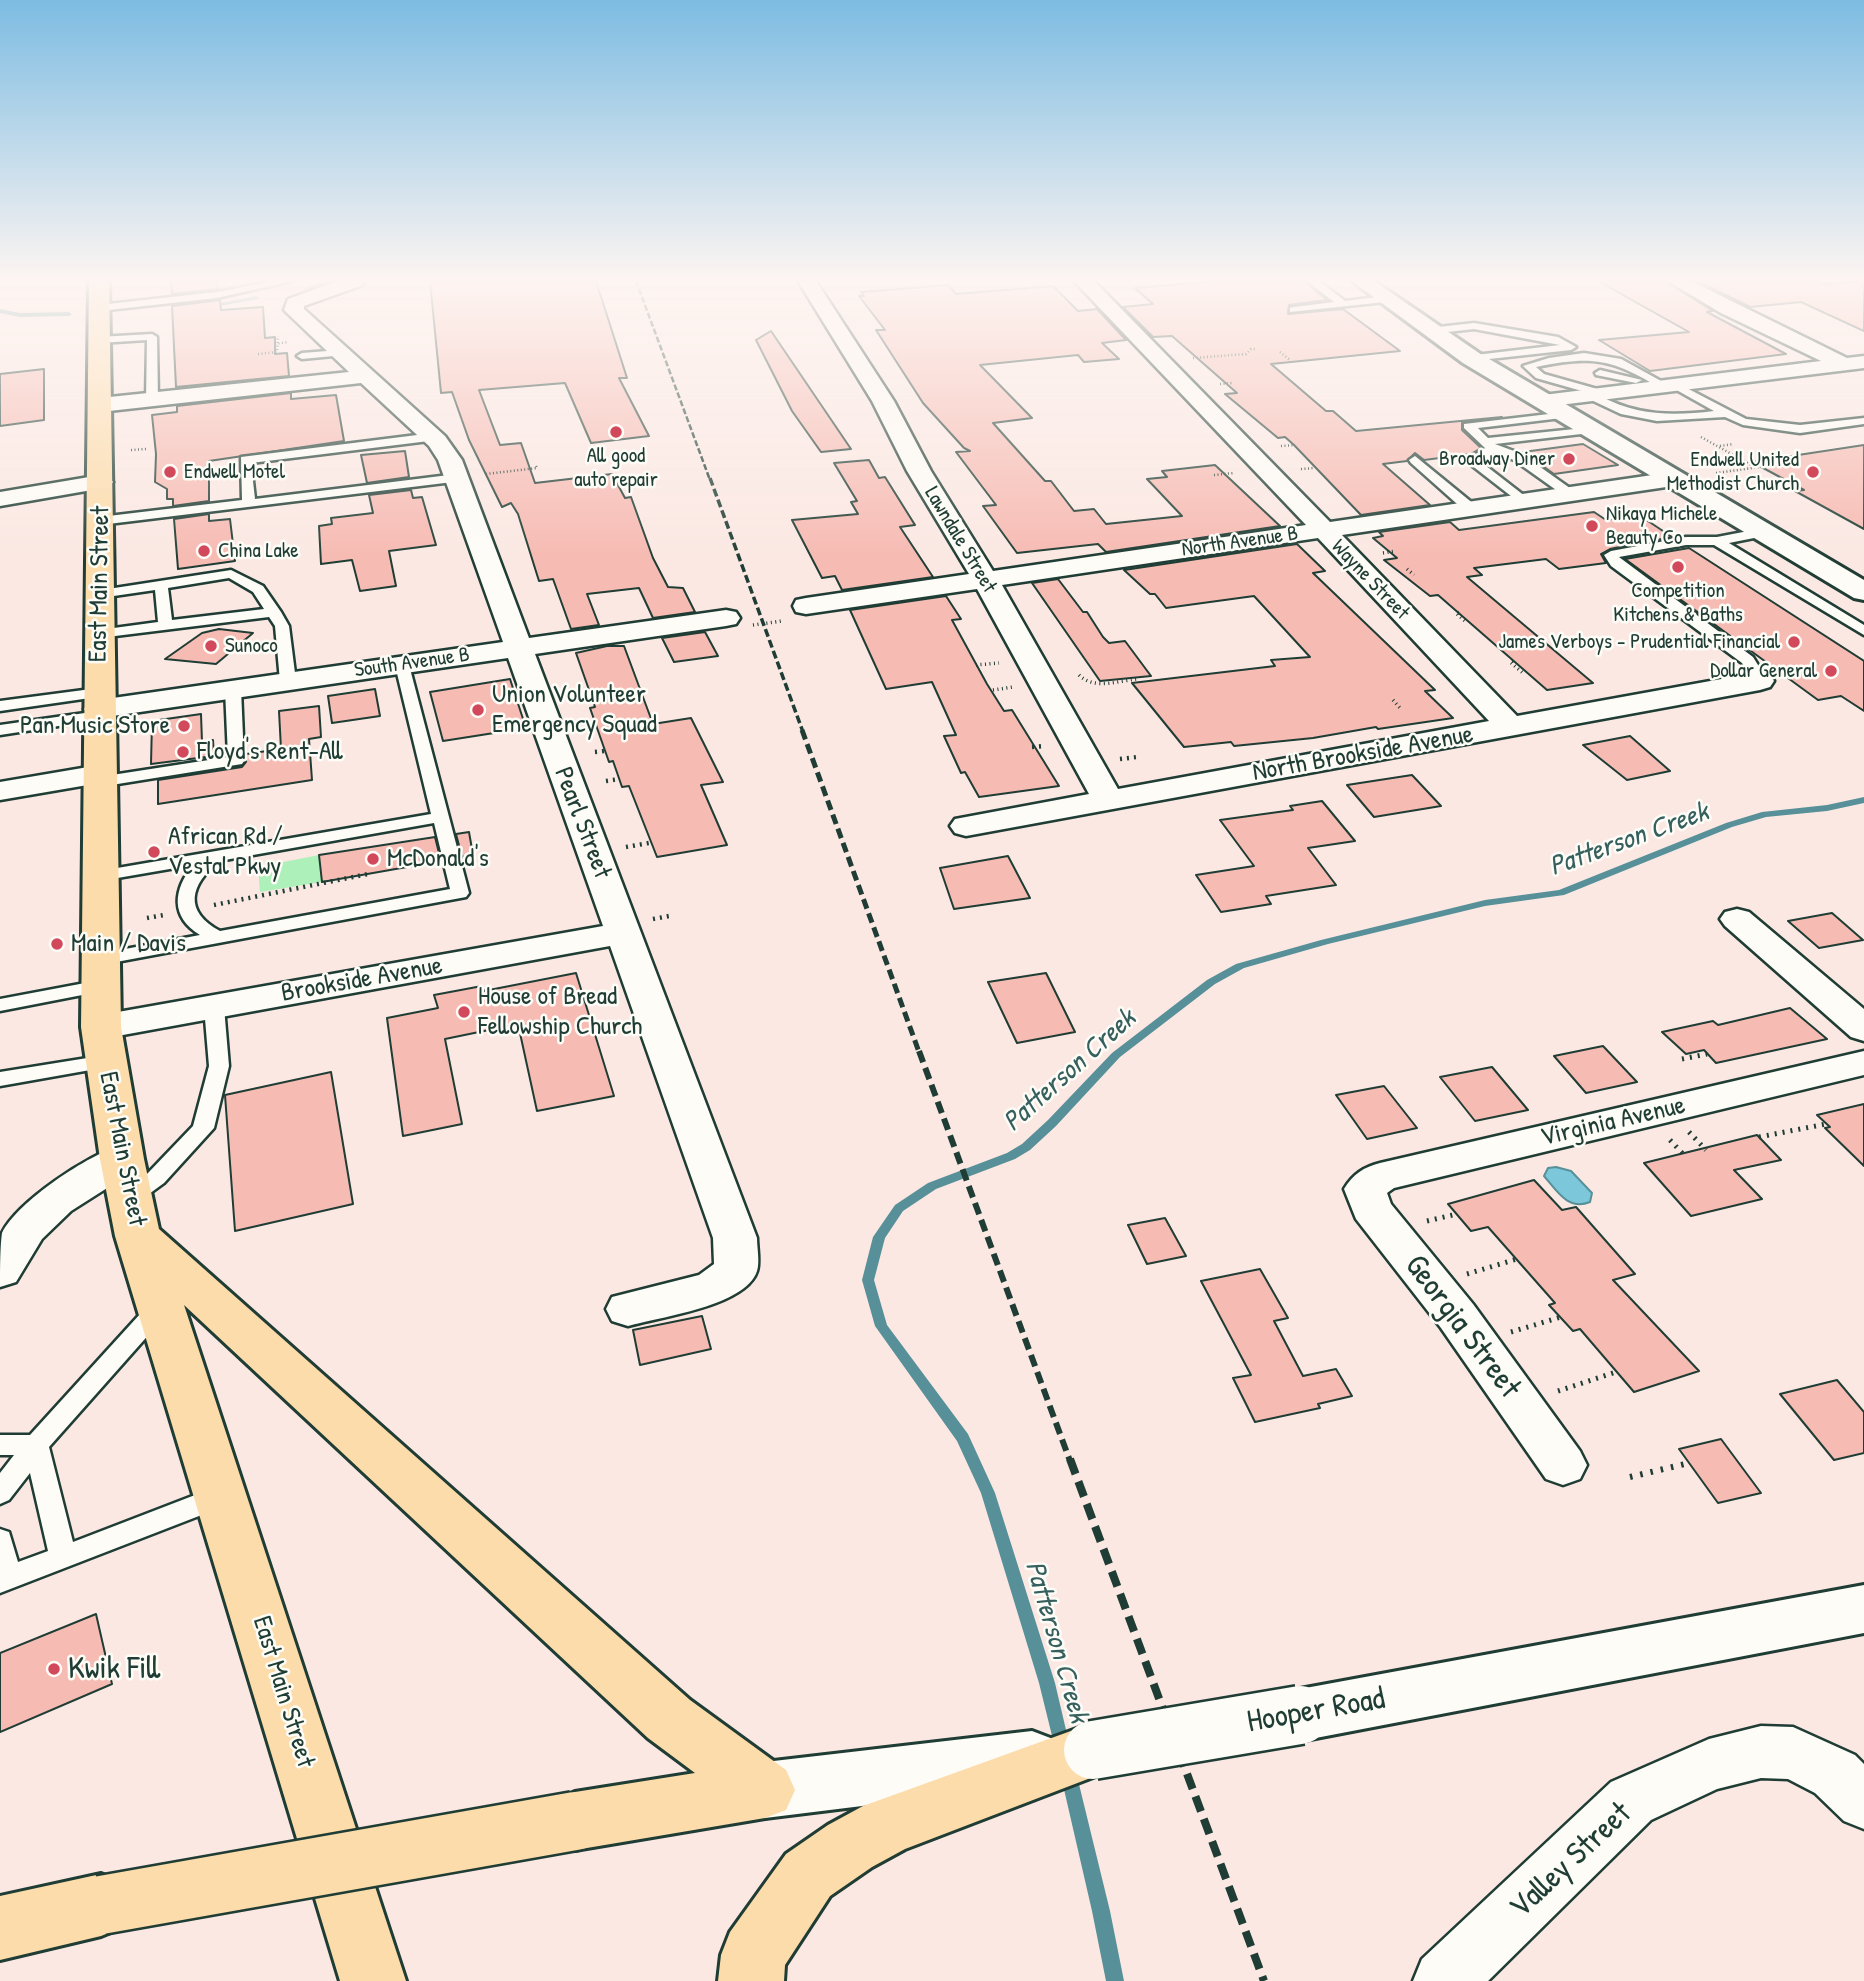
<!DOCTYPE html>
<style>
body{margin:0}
canvas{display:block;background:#fbe8e3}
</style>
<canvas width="1864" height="1981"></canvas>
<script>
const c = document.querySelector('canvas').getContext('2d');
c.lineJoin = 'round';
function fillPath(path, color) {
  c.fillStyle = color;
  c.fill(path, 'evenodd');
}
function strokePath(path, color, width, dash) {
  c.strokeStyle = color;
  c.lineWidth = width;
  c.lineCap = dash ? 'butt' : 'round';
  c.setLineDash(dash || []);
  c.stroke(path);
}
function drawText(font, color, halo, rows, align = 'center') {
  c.font = font + ' "Patrick Hand",sans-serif';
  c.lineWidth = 5;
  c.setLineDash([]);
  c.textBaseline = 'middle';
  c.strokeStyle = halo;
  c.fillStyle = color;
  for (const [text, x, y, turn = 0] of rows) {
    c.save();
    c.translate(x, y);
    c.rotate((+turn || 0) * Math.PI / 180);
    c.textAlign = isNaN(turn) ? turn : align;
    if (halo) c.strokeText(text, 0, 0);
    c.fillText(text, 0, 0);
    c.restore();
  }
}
fillPath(new Path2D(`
 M319 855 322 882 260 892 258 867Z`), '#aef0b9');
const water = new Path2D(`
 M1556 1167 1571 1171 1592 1193 1590 1202C1568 1211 1557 1191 1544 1176L1548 1168Z`);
fillPath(water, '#7cc8da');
strokePath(water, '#579098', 2);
fillPath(new Path2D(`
 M324 281H332L307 290 302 289Z
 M257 296 259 299 208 308 205 306Z
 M0 309 20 313 69 312 72 314 69 316 20 317 0 313Z
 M1864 797V803L1827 811 1766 817 1732 827 1564 895 1485 906 1328 944 1244 968 1215 984 1120 1057 1056 1126 1030 1150 1015 1159 936 1189 903 1211 885 1238 874 1280 887 1325 968 1434 995 1493 1055 1683 1070 1747 1068 1752 1062 1754 1056 1752 1039 1683 981 1493 957 1441 875 1326 862 1280 873 1237 895 1205 928 1183 1007 1153 1022 1144 1048 1120 1112 1053 1207 980 1236 964 1321 940 1485 900 1559 890 1726 823 1762 812 1827 805Z
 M1068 1764 1074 1767 1076 1772 1110 1911 1124 1981H1106L1092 1911 1060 1772 1062 1767Z`), '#579098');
const building = new Path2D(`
 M171 281H217L218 289 172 294Z
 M430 281H596L627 378H619L649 436 591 443 565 383 479 390 500 445 521 443 535 483 612 474 625 498 631 497 653 558 668 587 683 588 695 612 653 618 639 588 587 594 599 625 571 629 553 579 539 581 518 514 511 503 502 507 469 440 452 392 441 393Z
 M1213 281H1304L1327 300 1289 305 1288 314 1343 309 1400 351 1271 364 1326 411H1333L1356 431 1502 417 1462 422V430L1481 448 1471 454 1424 460 1415 453 1407 461 1383 464 1430 505 1361 515 1294 445 1285 437 1278 438 1225 394 1237 393 1172 336 1153 337 1123 307 1153 304 1135 288Z
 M1598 281H1665L1713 311 1707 312 1786 354 1650 371 1599 340 1689 332Z
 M1698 281H1821V284L1864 281V331L1801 302 1750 307Z
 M948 285 956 294 1053 286 1078 311 1097 309 1126 340 1102 343 1119 359 1084 362 1078 355 980 365 1032 418 993 423 1045 481H1051L1074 511 1094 509 1106 524 1182 516 1147 479 1167 477 1162 471 1215 465 1280 526 1106 552 1098 544 1017 553 983 506 996 505 956 452 970 451 964 448 923 403 876 330H885L859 296H864L861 292Z
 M220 300 221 310 263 307 265 338 275 337V354L287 353 289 376 176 387 172 306Z
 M771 331 851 449 821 452 792 411 756 340Z
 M44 369V420L0 426V374Z
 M291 393V399L336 395 344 441 209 461V501L173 506V499H167V489L155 482 156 454 152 415 177 412V406Z
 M1583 444 1618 465 1554 474 1523 452Z
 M1864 445V529L1795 491 1804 490 1752 462Z
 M405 451 409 477 367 483 361 455Z
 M869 460 879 478 885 477 915 525 900 527 933 577 842 590 835 576 822 578 792 520 858 514 851 502 857 501 834 463Z
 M411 490 413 498 422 497 436 545 389 551 396 586 360 591 352 560 321 564 319 526 332 524 331 518 373 513 369 495Z
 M1594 512 1606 520 1639 515 1672 537 1610 549 1601 554 1606 563 1559 569 1546 559 1474 568 1482 575 1467 577 1593 683 1547 690 1438 595 1430 596 1384 560 1397 558 1373 538 1383 536 1379 532 1450 522 1459 530Z
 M209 514V521L230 519 235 561 178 569 174 519Z
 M1297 544 1325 571 1313 573 1435 690 1425 691 1453 718 1378 729 1376 727 1313 738 1234 746 1231 742 1184 747 1132 683 1275 666 1271 660 1310 657 1254 596 1166 608 1155 594H1150L1124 570Z
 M1689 548 1864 661V711L1841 696 1818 700 1625 559Z
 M1058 579 1083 612H1087L1103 637 1109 643 1125 641 1151 676 1100 681 1032 583Z
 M946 596 961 619 952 620 987 684 1004 711 1012 710 1059 786 979 797 965 772 961 773 944 736 956 735 932 682 886 689 850 610Z
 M219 629 253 633 216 664 165 659 202 633Z
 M705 632 718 656 674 662 662 638Z
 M607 646H624L653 724 691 718 723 782 701 785 727 845 657 857 629 786 622 787 613 761 609 762 590 708 595 707 576 653Z
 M510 679 526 728 443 741 430 692Z
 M375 689 380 716 332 723 328 696Z
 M319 706 321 737 309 739 312 780 158 804V780L242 767 246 762V754L281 749 279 711Z
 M201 714 202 742 213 740 214 756 151 764 152 721Z
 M1630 736 1670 771 1627 780 1583 745Z
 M1412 775 1441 806 1374 817 1347 785Z
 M1322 801 1355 841 1308 848 1336 885 1266 896 1271 904 1221 912 1196 875 1254 866 1220 820 1293 810 1290 806Z
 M469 832 473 855 462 857 456 834Z
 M435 837 441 861 322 882 319 855Z
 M1008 856 1030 898 954 909 940 868Z
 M1832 913 1863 940 1819 948 1788 921Z
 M576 973 614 1096 537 1111 518 1024 445 1039 462 1124 403 1136 387 1018 438 1008 434 995 482 986 484 991Z
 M1046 973 1075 1032 1017 1043 988 982Z
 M1790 1008 1827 1039 1716 1063 1704 1050 1686 1054 1662 1032 1713 1021 1718 1025Z
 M1603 1046 1637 1082 1586 1093 1554 1056Z
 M1492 1067 1528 1110 1475 1121 1440 1077Z
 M331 1072 353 1204 235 1231 225 1095Z
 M1384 1086 1417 1128 1367 1139 1336 1095Z
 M1864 1104V1166L1825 1128 1830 1127 1817 1115Z
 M1757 1135 1781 1160 1734 1170 1762 1199 1691 1216 1644 1163Z
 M1534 1180 1562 1210 1576 1207 1635 1274 1613 1280 1699 1371 1634 1392 1580 1329 1573 1331 1549 1305 1555 1303 1488 1227 1471 1231 1448 1204Z
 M1165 1218 1186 1256 1147 1264 1128 1225Z
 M1260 1269 1288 1318 1274 1321 1303 1376 1336 1369 1352 1396 1318 1404 1320 1408 1255 1422 1233 1378 1251 1375 1201 1281Z
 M702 1316 711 1349 640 1365 633 1330Z
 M1837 1380 1864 1412V1453L1834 1460 1780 1394Z
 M1721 1439 1761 1493 1718 1503 1679 1449Z
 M96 1614 112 1684 0 1732V1653Z`);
fillPath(building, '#f6bbb3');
strokePath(building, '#1f3d34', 2);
const service = new Path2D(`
 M274 281H292L217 298 99 311 94 308 99 305 217 292Z
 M1307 281H1319L1345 301 1385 296 1390 299 1385 302 1290 312V308L1294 307 1334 302Z
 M1474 323 1558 337 1576 347 1571 350 1471 361 1467 360V356L1560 345 1474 329 1429 334 1424 331 1429 328Z
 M152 334 157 337 158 400 152 403 146 400 147 340 99 343 94 340 99 337Z
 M340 350 345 353 344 355 302 359 297 356 302 353Z
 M1584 353 1621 359 1672 387 1662 389C1612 359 1594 355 1536 367L1544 374 1608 392V396H1600C1638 416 1673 416 1714 411L1673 388 1671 386 1677 383 1746 419 1800 425 1864 418V424L1800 433 1743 425 1725 417 1657 421 1621 414 1587 398 1585 396 1589 393 1536 378 1523 366 1549 358Z
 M1600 370 1642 380 1636 383 1596 375 1595 373Z
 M1566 412 1570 413V417L1478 428 1488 438 1594 427V431L1590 433 1495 444 1522 454 1574 491V497H1566L1514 460 1494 453 1481 462 1530 500 1528 503H1520L1466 461 1485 448 1464 428V424Z
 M433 433 437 434V440L251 463 255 499 457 474 463 478 461 481 100 525 94 521 100 517 242 500 241 457Z
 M1415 456 1475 505V511H1465L1411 463 1409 460Z
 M1764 528 1771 532 1769 535 1729 543 1864 625V635L1714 545H1686L1619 557 1753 657 1768 681 1760 686 1755 684 1742 663 1611 566 1604 555 1611 551 1686 537H1717Z
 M231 570 263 586 281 612 289 626 296 681 293 684H283L280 681 275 626 269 617 99 638 92 634 99 630 158 622 155 590 100 598 93 594 95 591ZM229 578 253 592 264 609 172 620 168 588Z
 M402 661 409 665 469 893 466 897 100 965 93 963 91 959 93 955 200 935C170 917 173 890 193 865L100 881 91 876 94 872 431 814 395 665ZM434 823 450 889 220 931C183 911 190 885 219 861Z
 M233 684 241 689 244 761 242 764 99 787 93 785 91 782 99 777 228 757 225 689Z
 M99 688 104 690 107 693 104 696 0 711V701Z
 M99 711 104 713 107 716 104 719 0 735V725Z
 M101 980 111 986 108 990 0 1011V999Z
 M214 1001 224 1007 229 1066 214 1128 164 1183 138 1202 130 1205 122 1202 119 1197 148 1173 193 1126 209 1066 204 1007Z
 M106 1055 113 1056 116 1061 113 1066 0 1086V1072Z
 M159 1299 167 1302 171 1308 167 1314 49 1447 73 1542 221 1485 230 1488 234 1496 230 1504 0 1593V1529L9 1532 18 1562 48 1551 30 1473 9 1500 0 1504V1473L14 1455H0V1435H30L151 1302Z`);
const minor = new Path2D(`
 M338 281H365L363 285 304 306V309L445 436 462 460 529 638 726 610 736 612 740 618 736 624 726 626 535 654 757 1238C757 1248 760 1262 757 1271 746 1306 660 1317 628 1326L612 1321 606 1309 612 1297 699 1275 714 1264 713 1238 610 946 101 1039 88 1035 82 1027 88 1019 101 1015 603 926 508 658 99 718 89 715 84 709 89 703 99 700 503 642 438 460 429 446 361 383 100 412 92 410 89 405 92 400 100 398 349 372 284 310 288 299Z
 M798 281H816L894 401 931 471 993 571 1306 525 1074 281H1094L1330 522 1673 472 1681 474 1685 479 1681 484 1673 486 1342 535 1517 716 1760 672 1770 675 1774 681 1770 687 1760 690 966 836 955 833 950 826 955 819 1089 794 977 589 806 614 796 612 793 606 796 600 806 598 969 574 907 471 872 401ZM1318 538 1489 721 1118 789 1002 585Z
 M1668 281H1691L1847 358 1864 356V368L1543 407 1535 406 1532 401 1535 396 1543 395 1821 361 1721 313Z
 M101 475 109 477 113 482 109 487 0 506V492Z
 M100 765 111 767 116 774 111 781 0 800V782Z
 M1737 909 1749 912 1864 1009V1041L1851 1037 1725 926 1720 919 1725 912Z
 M1864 1051V1075L1394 1188 1387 1193 1391 1204 1473 1304 1580 1451 1587 1465 1580 1479 1563 1485 1546 1479 1441 1328 1356 1219 1344 1189C1353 1174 1364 1167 1380 1163Z
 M122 1145 137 1149 143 1159 137 1169 71 1211 42 1239 16 1282 0 1287C0 1272 0 1246 2 1233 17 1202 89 1154 122 1145Z
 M1761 1726 1793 1727 1855 1755 1864 1764V1829L1844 1821 1815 1793 1788 1779 1761 1778 1717 1789 1651 1820 1488 1981H1413L1422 1959 1611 1782 1709 1739Z`);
const tertiary = new Path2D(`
 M1352 281H1374L1479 353 1864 580V600L1854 598 1463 363Z
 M1864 1585V1633L1300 1741 1279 1734 1271 1715 1279 1696 1300 1689Z
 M1032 1731 1053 1739 1062 1758 1053 1777 1032 1785 765 1818 744 1810 735 1790 744 1770 765 1762Z`);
const primary = new Path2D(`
 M89 281H109L121 1027 144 1159 159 1229 690 1700 786 1770 795 1790 786 1810 765 1818 575 1850 553 1841 545 1821 553 1801 575 1792 695 1773 648 1738 184 1305 406 1981H340L115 1236 100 1159 81 1027Z
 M1093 1723 1114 1731 1122 1750 1114 1769 905 1849 872 1867 830 1896 785 1965 784 1981H718L721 1955 730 1932 786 1854 828 1825 863 1806Z
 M101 1874 123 1883 133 1905 123 1927 101 1936 0 1960V1896Z`);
strokePath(service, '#1f3d34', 5);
strokePath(minor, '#1f3d34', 5);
strokePath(tertiary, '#1f3d34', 6);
strokePath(primary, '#1f3d34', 6);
strokePath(new Path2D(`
 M1612 282 1615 281
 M1133 289 1139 293
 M275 344 288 342
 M1280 352 1290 360
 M258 354 277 352 278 336
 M1193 358 1246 354 1251 349H1256
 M1220 384 1233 383
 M1701 437 1755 467
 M1281 446 1294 445
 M1720 446 1733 444
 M131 450 146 449
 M1301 469 1314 468
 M1716 473 1760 467
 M486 474 537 468 535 464
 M1214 475 1234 473`), '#1f3d34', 2.5, [1, 2.5]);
strokePath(new Path2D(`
 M1383 553 1396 551
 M1407 569 1414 575
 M1459 613H1456L1465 621
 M753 625 782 621
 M1513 661 1510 662 1523 673
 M976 665 999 663
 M1079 675C1094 690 1118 681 1137 679
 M993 690 1013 687
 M1393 700 1400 708`), '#1f3d34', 3.5, [1, 3.5]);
strokePath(new Path2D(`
 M1032 747 1045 746
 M595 752 604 751
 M1120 759 1137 757
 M606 781 619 779
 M626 847 649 843
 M214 905 368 874
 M147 918 164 915
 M653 919 669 916`), '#1f3d34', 4.5, [2, 5]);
strokePath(new Path2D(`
 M1682 1059 1707 1054
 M1689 1132 1706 1150
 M1759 1137 1826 1124
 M1670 1140 1684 1155
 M1427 1221 1457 1214
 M1467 1274 1517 1259
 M1511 1332 1561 1317
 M1558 1391 1616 1372`), '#1f3d34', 5, [2, 6]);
strokePath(new Path2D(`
 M1630 1477 1689 1463`), '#1f3d34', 6, [2.5, 8]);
fillPath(service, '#fdfcf7');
fillPath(minor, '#fdfcf7');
fillPath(tertiary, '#fdfcf7');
fillPath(primary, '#fcdcab');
strokePath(new Path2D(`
 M636 281 710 480`), '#1f3d34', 2.5, [6, 2.5]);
strokePath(new Path2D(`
 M710 478 803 732`), '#1f3d34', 3.5, [8, 3.5]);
strokePath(new Path2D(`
 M802 730 919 1052`), '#1f3d34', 5, [10, 5]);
strokePath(new Path2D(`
 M919 1051 1070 1461`), '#1f3d34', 6, [12, 6]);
strokePath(new Path2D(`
 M1070 1459 1264 1981`), '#1f3d34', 8, [16, 8]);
const tertiaryBridge = new Path2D(`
 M1093 1750 1300 1715`);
const primaryBridge = new Path2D(`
 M101 1905 575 1821`);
strokePath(tertiaryBridge, '#1f3d34', 63, []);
strokePath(primaryBridge, '#1f3d34', 63, []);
strokePath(tertiaryBridge, '#fdfcf7', 58);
strokePath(primaryBridge, '#fcdcab', 58);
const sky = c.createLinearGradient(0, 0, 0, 559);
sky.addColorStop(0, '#7dbce2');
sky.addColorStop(0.5, '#fdf5f2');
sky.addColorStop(1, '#fdf5f200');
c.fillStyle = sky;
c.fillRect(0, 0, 1864, 559);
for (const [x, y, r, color] of [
 [616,432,7,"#d1495b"],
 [1569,459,7,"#d1495b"],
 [170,472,7,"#d1495b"],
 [1813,472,7,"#d1495b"],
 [1592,526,7,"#d1495b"],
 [204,551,7,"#d1495b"],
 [1678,567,7,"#d1495b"],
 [1794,642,7,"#d1495b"],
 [211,646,7,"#d1495b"],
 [1831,671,7,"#d1495b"],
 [478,710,7,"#d1495b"],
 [184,726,7,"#d1495b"],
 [183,752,7,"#d1495b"],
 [154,852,7,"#d1495b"],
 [373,859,7,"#d1495b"],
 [57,944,7,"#d1495b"],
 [464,1012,7,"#d1495b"],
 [54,1669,7,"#d1495b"]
]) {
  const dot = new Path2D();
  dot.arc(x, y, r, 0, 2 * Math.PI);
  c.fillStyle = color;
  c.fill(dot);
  strokePath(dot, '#fdfcf7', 2.5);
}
drawText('21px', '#1f3d34', '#fdfcf7', [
 ["All good",616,456,"center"],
 ["auto repair",616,480,"center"],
 ["Broadway Diner",1555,459],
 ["Endwell United",1799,460],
 ["Methodist Church",1799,484],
 ["Endwell Motel",184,472,"left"],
 ["Nikaya Michele",1606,514,"left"],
 ["Beauty Co",1606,538,"left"],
 ["China Lake",218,551,"left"],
 ["Competition",1678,591,"center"],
 ["Kitchens & Baths",1678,615,"center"],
 ["James Verboys - Prudential Financial",1780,642],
 ["Sunoco",225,646,"left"],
 ["Dollar General",1817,671]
], 'right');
drawText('21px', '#1f3d34', '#fdfcf7', [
 ["Lawndale Street",960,540,59],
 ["North Avenue B",1240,542,-8],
 ["Wayne Street",1370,580,46],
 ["South Avenue B",412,663,-8]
]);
drawText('26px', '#1f3d34', '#fdfcf7', [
 ["East Main Street",100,584,-89],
 ["North Brookside Avenue",1363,754,-10],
 ["Pearl Street",582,823,69],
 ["Brookside Avenue",362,980,-10],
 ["Virginia Avenue",1613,1122,-13],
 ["East Main Street",122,1149,79],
 ["East Main Street",283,1692,73]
]);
drawText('26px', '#1f3d34', '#fdfcf7', [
 ["Union Volunteer",492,695],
 ["Emergency Squad",492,725],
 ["Pan Music Store",170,726,"right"],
 ["Floyd's Rent-All",197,752],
 ["African Rd /",168,837],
 ["Vestal Pkwy",168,867],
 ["McDonald's",387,859],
 ["Main / Davis",71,944],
 ["House of Bread",478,997],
 ["Fellowship Church",478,1027]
], 'left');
drawText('italic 28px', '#36605e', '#fdfcf7', [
 ["Patterson Creek",1629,840,-20],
 ["Patterson Creek",1070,1071,-42],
 ["Patterson Creek",1056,1642,74]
]);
drawText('32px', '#1f3d34', '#fdfcf7', [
 ["Georgia Street",1462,1327,53],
 ["Hooper Road",1316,1711,-10],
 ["Valley Street",1571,1861,-43]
]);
drawText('32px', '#1f3d34', '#fdfcf7', [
 ["Kwik Fill",68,1669]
], 'left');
</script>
